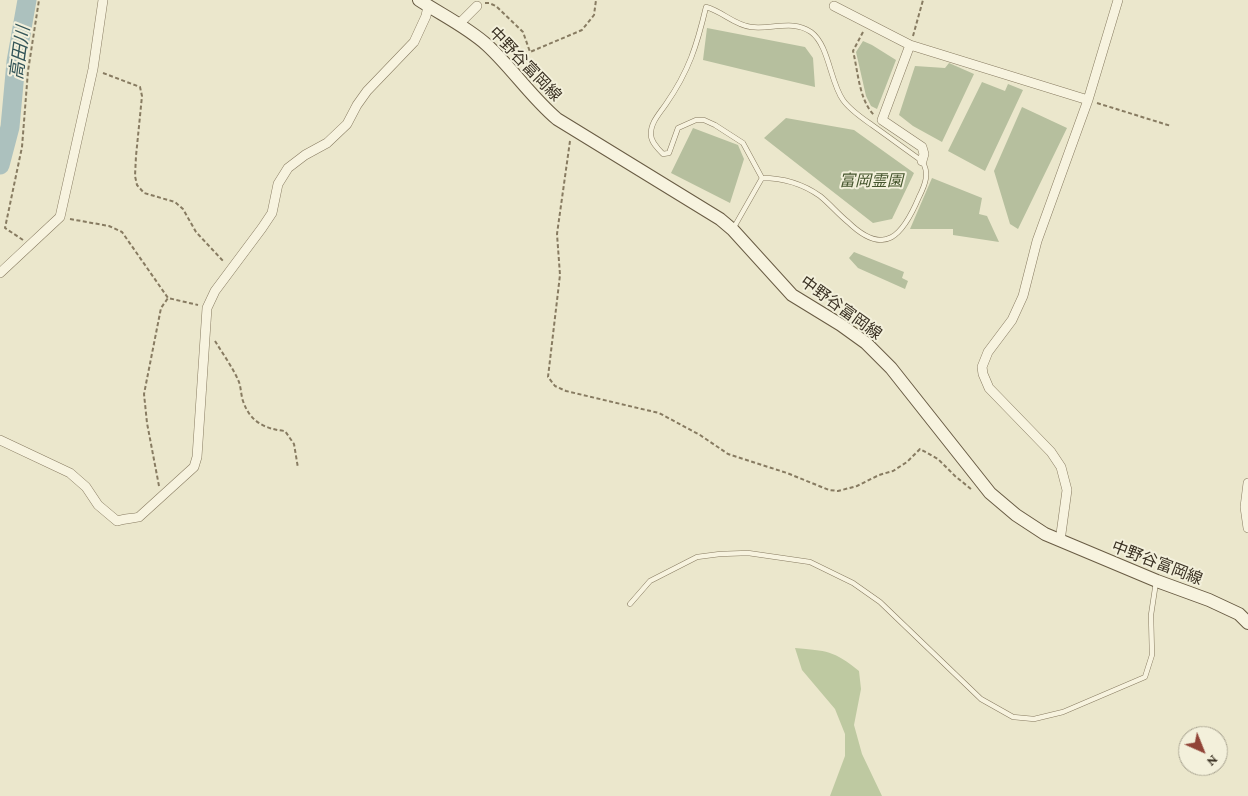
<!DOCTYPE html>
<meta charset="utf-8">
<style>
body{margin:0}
#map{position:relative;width:1248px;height:796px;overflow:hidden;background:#ebe7cc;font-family:"Crimson Pro",serif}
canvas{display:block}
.north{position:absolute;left:1178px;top:726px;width:50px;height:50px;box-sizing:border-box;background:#f3f0db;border:1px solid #a9a491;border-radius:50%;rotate:136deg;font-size:14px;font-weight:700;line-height:20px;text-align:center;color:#3a3123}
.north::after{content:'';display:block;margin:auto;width:18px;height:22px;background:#914437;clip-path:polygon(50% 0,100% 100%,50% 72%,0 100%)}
</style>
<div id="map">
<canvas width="1248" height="796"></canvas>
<div class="north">N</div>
</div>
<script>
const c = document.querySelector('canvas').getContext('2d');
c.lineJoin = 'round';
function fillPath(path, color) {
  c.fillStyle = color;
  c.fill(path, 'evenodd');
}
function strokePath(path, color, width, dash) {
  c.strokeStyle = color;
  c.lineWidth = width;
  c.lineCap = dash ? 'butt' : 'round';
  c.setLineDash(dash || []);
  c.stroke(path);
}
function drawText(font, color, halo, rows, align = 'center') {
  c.font = font + ' "Crimson Pro","Noto Sans JP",serif';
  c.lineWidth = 4;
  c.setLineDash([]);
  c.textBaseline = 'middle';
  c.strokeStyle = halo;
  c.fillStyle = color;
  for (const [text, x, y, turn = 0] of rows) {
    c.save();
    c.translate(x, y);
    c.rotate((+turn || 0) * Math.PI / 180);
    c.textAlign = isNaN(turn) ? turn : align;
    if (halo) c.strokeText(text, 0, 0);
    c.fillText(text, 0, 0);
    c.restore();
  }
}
fillPath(new Path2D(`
 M795 648C827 651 833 650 859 671L861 689 854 725 862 754 882 796H830L845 756V734L835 709 802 670Z`), '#bec9a1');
fillPath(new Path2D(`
 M707 28 805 47 813 58 815 87 703 60Z
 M863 41 872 45 896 60 877 109 871 106 866 96 856 52Z
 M949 63 974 74 942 142 913 126 899 115 915 66 945 68Z
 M982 82 1005 91 1008 84 1023 90 985 171 948 151Z
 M1022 107 1067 128 1018 229 1010 224 994 171Z
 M786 118 854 130 914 173 892 219 873 223 764 138Z
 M693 128 738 145 744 159 730 203 671 173Z
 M932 178 982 198 979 214 987 216 999 242 953 235V229H910Z
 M854 252 904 272 902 278 908 281 905 289 858 268 849 258Z`), '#b6bf9e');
strokePath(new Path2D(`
 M0 165 10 127 16 62 27 0`), '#acc1be', 19);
const lane = new Path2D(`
 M706 7C722 11 734 25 751 27 770 30 793 19 811 32 829 45 830 82 843 100 850 110 862 118 872 125 889 137 905 149 922 161 930 173 925 185 919 197 903 235 885 258 848 222 838 214 830 204 820 196 803 184 782 178 762 178L743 143 715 125 704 120H696L678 128 669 153 663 154C658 149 651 142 651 135 650 123 660 113 666 104 689 71 697 45 706 7Z
 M733 229 762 178
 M630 604 650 581 697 557 720 554 748 553 810 562 853 583 880 602 981 699 1013 717 1034 719 1063 712 1145 677 1152 655 1151 615 1156 582`);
const street = new Path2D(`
 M834 6 910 45 1088 100
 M459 24 477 6
 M910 45 882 120 922 147 924 154 922 161
 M0 273 60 217 93 69 103 0
 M0 440 70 473 86 487 98 505 117 521C125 518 131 519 139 517L194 467 197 457 207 308 215 291 262 228 272 213 278 184 288 168 305 155 327 143 347 124 357 105 367 91 414 42 426 16 428 6
 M1248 483 1245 507 1248 528
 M1060 541 1067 490 1061 467 1051 452 989 388 983 374 982 367 988 352 1012 320 1023 296 1037 241 1088 100 1118 0`);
const secondary = new Path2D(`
 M419 0C442 15 467 27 487 45 512 68 531 97 557 119L720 219 733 230 792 295 841 325 866 343 891 368 990 493 1016 515 1045 534 1157 581 1209 600 1239 614 1248 623`);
strokePath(lane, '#877b61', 5.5);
strokePath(street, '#877b61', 10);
strokePath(secondary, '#695c44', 14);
strokePath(new Path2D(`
 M485 3H489L496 6 523 32 530 52 582 30 594 15 596 0
 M863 32 853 51C858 71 859 100 874 115
 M913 36 923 0
 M103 73 140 87 142 96 136 156 135 176 137 185 144 193 175 202 183 209 196 232 224 262
 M1097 103 1171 126
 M570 141 557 234 560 275 548 377 555 386 566 391 659 413 700 435 728 454 787 473 829 490 838 491 857 486 879 475 893 471 907 462 920 449 938 459 955 476 971 489
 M70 219 109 226 122 232 168 298 198 305
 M23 240 5 228 22 147 28 71 39 0
 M215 341C223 354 233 368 239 382 241 388 241 395 243 401 250 422 265 429 285 431L294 444 298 468
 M159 486 147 423 144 394 161 308 168 298`), '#877b61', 2, [4, 2.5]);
strokePath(lane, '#f7f3df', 4.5);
strokePath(street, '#f7f3df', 9);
strokePath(secondary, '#f7f3df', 12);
drawText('16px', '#3a3123', '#f3f0db', [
 ["中野谷富岡線",525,64,46],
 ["中野谷富岡線",841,308,36],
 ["中野谷富岡線",1157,563,21]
]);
drawText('italic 16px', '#44542c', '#f3f0db', [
 ["富岡霊園",871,181]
]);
drawText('italic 18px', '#345558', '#f3f0db', [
 ["高田川",20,53,-82]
]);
</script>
